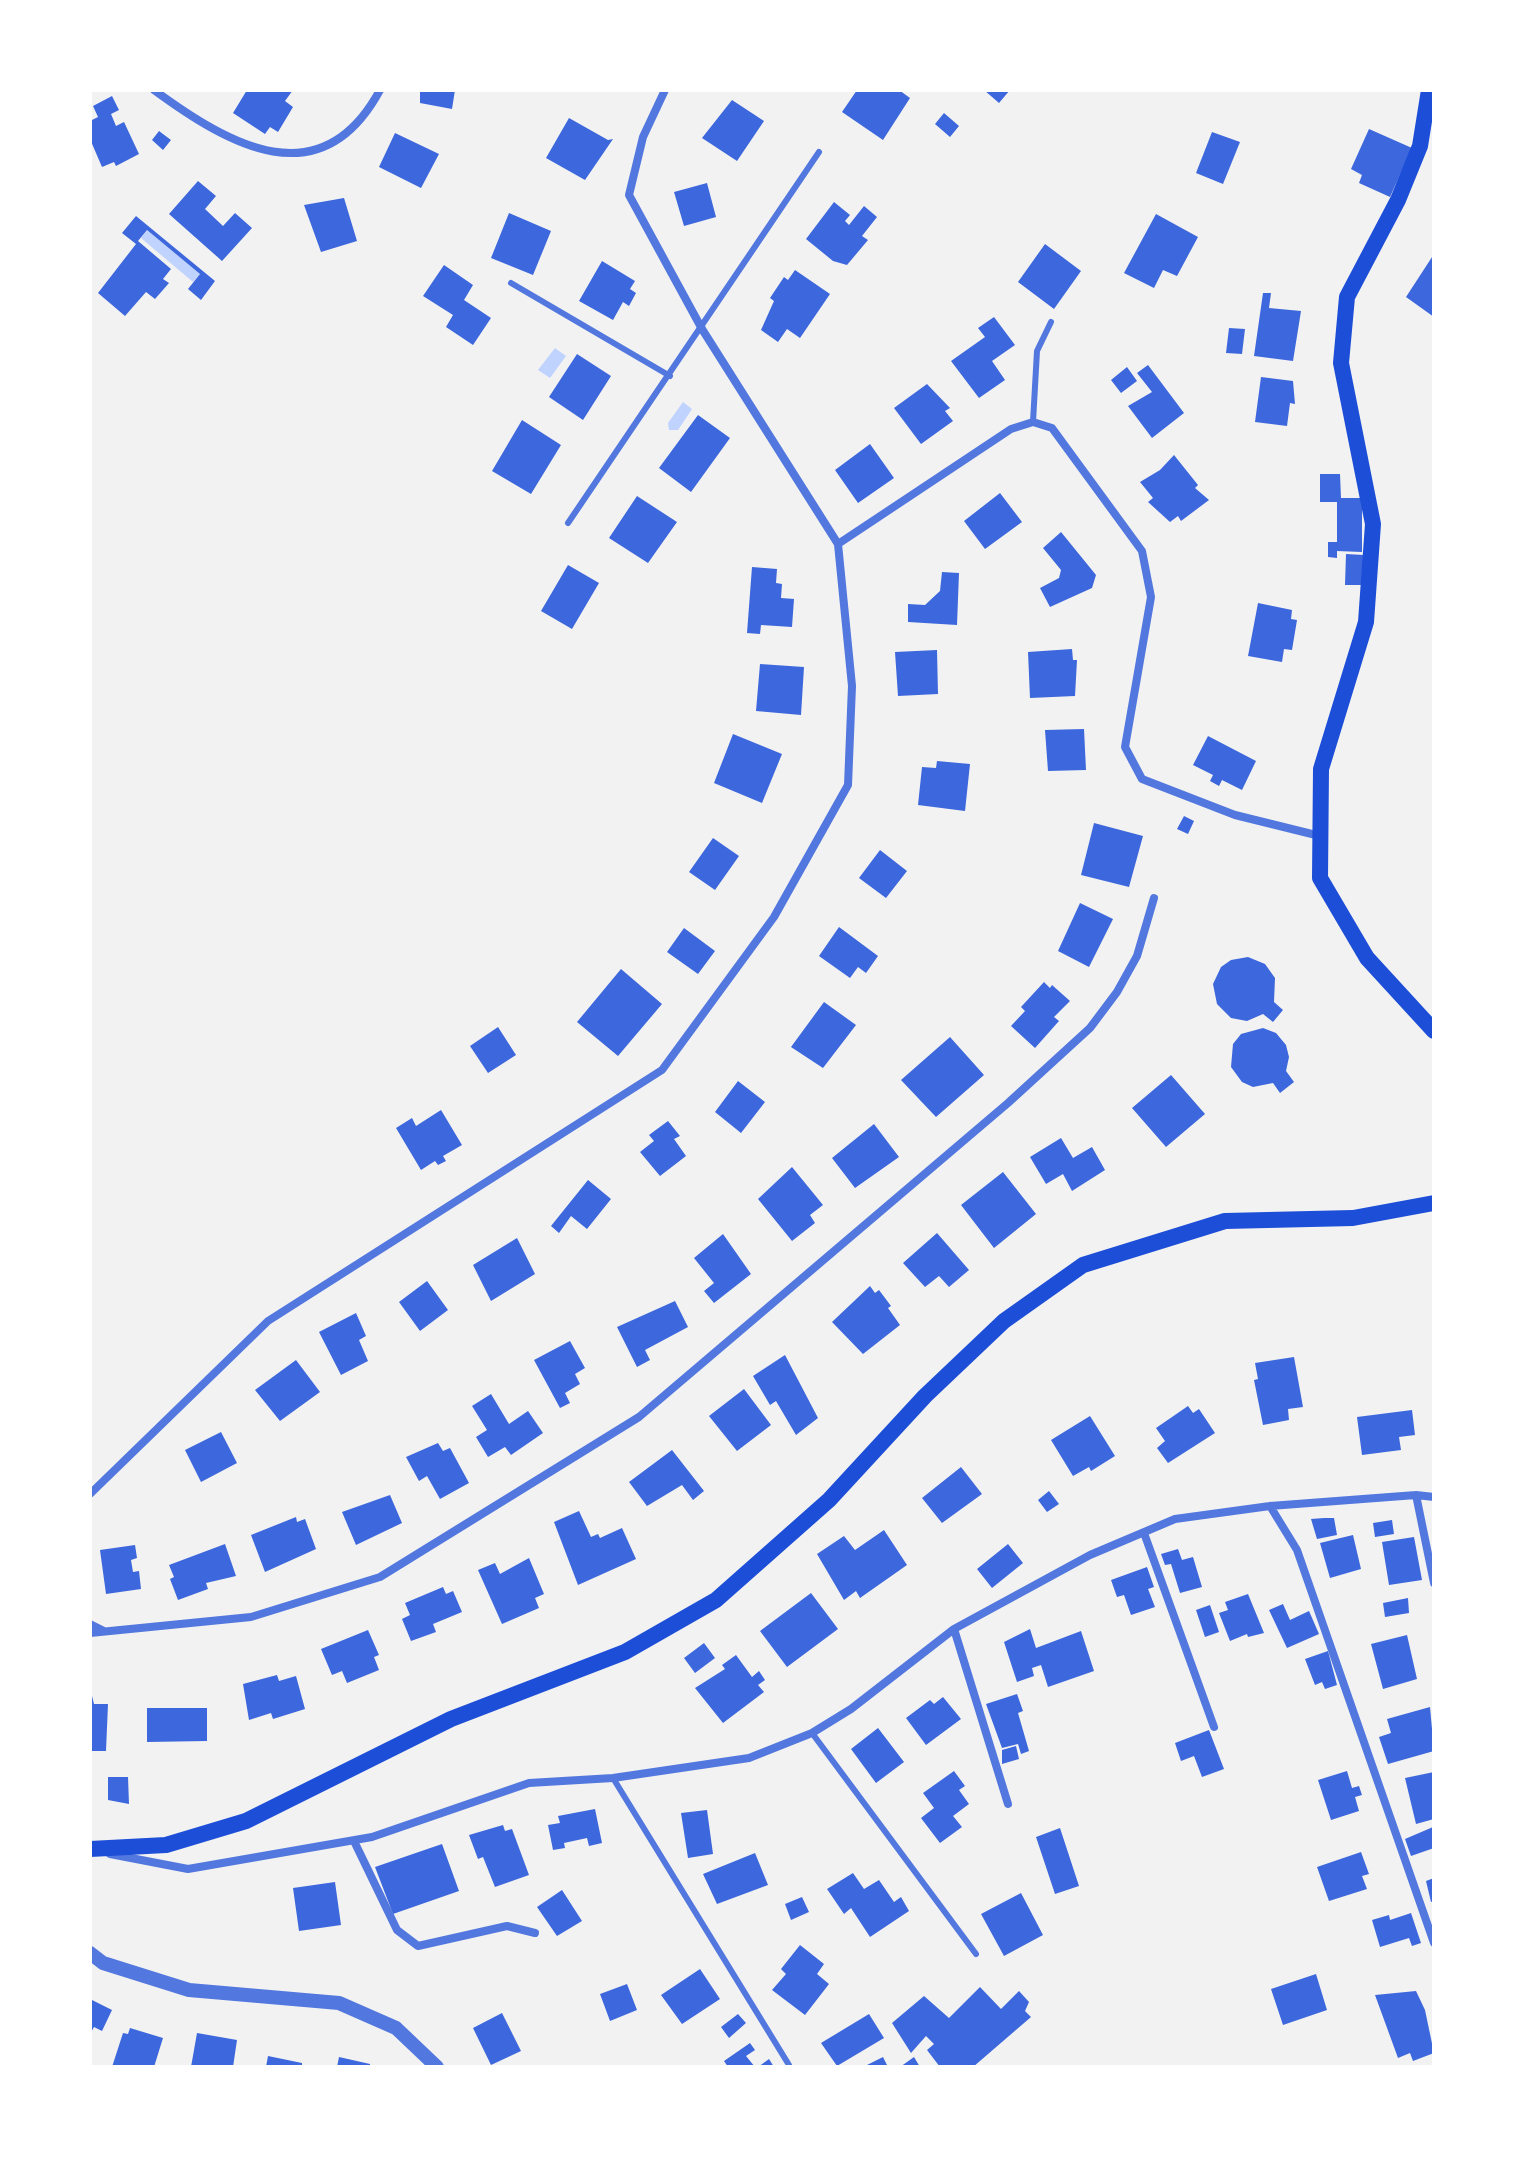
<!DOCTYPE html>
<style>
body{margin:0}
#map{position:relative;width:1524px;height:2157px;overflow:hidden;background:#f2f2f2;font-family:"Source Sans 3",sans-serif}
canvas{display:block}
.frame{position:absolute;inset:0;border:92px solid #fff;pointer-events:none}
</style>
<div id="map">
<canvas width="1524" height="2157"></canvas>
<div class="frame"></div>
</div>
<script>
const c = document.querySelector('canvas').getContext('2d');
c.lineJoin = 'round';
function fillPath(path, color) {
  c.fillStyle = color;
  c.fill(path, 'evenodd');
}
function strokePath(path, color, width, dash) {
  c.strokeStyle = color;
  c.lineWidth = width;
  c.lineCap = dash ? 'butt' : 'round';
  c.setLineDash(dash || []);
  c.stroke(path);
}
fillPath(new Path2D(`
 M147 230 200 274 193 282 141 238Z
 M555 348 566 356 550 378 538 370Z
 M683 402 692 409 678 430H669L668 423Z`), '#bfd3fe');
fillPath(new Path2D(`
 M247 90H293L285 101 293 107 278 132 270 127 265 134 233 113Z
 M420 90H455L452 109 420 103Z
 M857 90H899L910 98 883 140 842 112Z
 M984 90H1010L999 103Z
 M112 96 119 110 111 114 116 126 124 122 139 154 116 166 114 162 102 167 90 139V121L98 117 93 106Z
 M732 100 764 121 737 161 702 138Z
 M944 113 959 126 950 137 935 124Z
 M569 118 608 140 613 139 585 180 546 158Z
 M1369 129 1412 148 1390 197 1359 183 1362 175 1351 169Z
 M159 131 171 140 163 150 152 140Z
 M1212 132 1240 142 1223 184 1196 173Z
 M395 133 439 154 421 188 379 167Z
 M198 181 216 196 205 209 223 226 235 213 252 228 222 261 169 214Z
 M707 183 716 217 684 226 674 192Z
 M344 198 357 241 321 252 304 205Z
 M834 202 850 215 845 221 849 225 864 206 877 217 862 236 868 240 847 265 833 261 806 239Z
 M509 213 551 231 533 275 491 258Z
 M1156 214 1198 237 1177 276 1163 270 1154 288 1124 273Z
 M136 216 215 281 201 300 188 289 200 274 147 230 138 241 171 269 163 279 169 283 155 299 146 292 125 316 98 293 136 244 122 233Z
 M1045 244 1081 271 1054 309 1018 282Z
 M1434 254V317L1406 297Z
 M602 261 635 281 630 289 636 293 629 306 623 302 613 320 579 301Z
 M444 265 473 285 464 300 491 318 473 345 446 327 453 315 423 296Z
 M795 270 830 294 800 338 787 329 778 342 761 330 774 301 770 298 784 277 788 280Z
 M1263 293H1271L1269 308 1301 311 1293 361 1254 356Z
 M994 317 1015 345 992 361 1005 380 979 398 951 361 985 337 978 328Z
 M1229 328 1245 329 1242 354 1226 353Z
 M577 354 611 376 583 420 549 397Z
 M1148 365 1184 413 1152 438 1128 406 1152 392 1137 373Z
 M1127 367 1137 381 1121 393 1111 380Z
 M1261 377 1293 381 1295 404 1290 403 1287 426 1255 422Z
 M927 384 950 408 945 411 953 421 921 444 894 408Z
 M698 415 730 438 691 492 659 468Z
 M522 420 561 445 531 494 492 471Z
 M870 444 894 478 858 503 835 470Z
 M1174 455 1198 485 1195 488 1209 500 1181 521 1178 516 1170 522 1148 502 1153 498 1140 482 1160 470Z
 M1320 474H1340L1341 498H1362V552L1337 551V558L1328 557V542H1337V502H1320Z
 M1000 493 1022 522 985 549 964 521Z
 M637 496 677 522 648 563 609 538Z
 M1061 532 1096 575 1092 588 1050 607 1040 588 1059 578 1061 570 1043 548Z
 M1346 554 1364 555V585H1345Z
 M568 565 599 583 572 629 541 611Z
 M752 567 777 569 776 583 782 584 781 598 794 599 792 627 761 625 760 634 747 633Z
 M942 572 959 573 957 625 908 622V604L925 605 940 591Z
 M1258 603 1292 610 1291 619 1297 620 1292 650 1284 649 1282 662 1248 656Z
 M1072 649 1073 660H1077L1075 696 1030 698 1028 652Z
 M937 650 938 694 898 696 895 652Z
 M760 664 804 667 801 715 756 711Z
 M1084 729 1086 770 1048 771 1045 730Z
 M733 734 782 754 762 803 714 783Z
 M1208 736 1256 761 1242 790 1222 780 1219 786 1210 781 1213 775 1193 765Z
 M937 761 970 764 965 811 918 805 922 767 936 768Z
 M1184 816 1194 821 1188 834 1177 829Z
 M1094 823 1143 836 1129 887 1081 875Z
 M713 838 739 856 715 890 689 872Z
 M880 850 907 871 886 898 859 878Z
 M1080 903 1113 919 1089 967 1058 951Z
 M839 927 878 956 866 973 858 967 850 978 819 956Z
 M684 928 715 951 698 974 667 952Z
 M1248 957 1265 964 1275 978 1274 1002 1283 1010 1273 1022 1263 1014 1247 1021 1231 1018 1217 1004 1213 984 1221 967 1231 960Z
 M621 969 662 1004 618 1056 577 1022Z
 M1044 982 1050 988 1052 985 1070 1001 1054 1017 1059 1021 1035 1048 1011 1026 1025 1011 1021 1007Z
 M824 1002 856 1025 823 1068 791 1047Z
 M498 1027 516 1055 488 1073 470 1046Z
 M1263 1028 1276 1033 1286 1045 1289 1057 1286 1071 1294 1082 1280 1093 1273 1083 1253 1087 1242 1082 1231 1067 1233 1044 1241 1034Z
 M950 1037 984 1075 936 1117 901 1080Z
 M1171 1075 1205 1114 1166 1147 1132 1108Z
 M738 1081 765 1102 741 1133 715 1112Z
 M441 1110 462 1145 443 1156 446 1161 438 1165 435 1161 421 1170 396 1128 412 1118 416 1126Z
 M668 1121 680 1136 674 1139 686 1156 660 1176 640 1152 654 1141 649 1135Z
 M874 1124 899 1157 855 1188 832 1158Z
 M1061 1138 1073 1158 1092 1147 1105 1170 1072 1191 1063 1174 1046 1184 1030 1157Z
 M792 1167 823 1205 810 1215 815 1223 792 1241 758 1199Z
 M1003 1172 1036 1214 994 1248 961 1205Z
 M588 1180 611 1199 587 1229 571 1216 559 1233 551 1226Z
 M937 1233 969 1270 949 1287 939 1276 925 1287 903 1263Z
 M723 1234 751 1274 714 1303 704 1291 714 1283 694 1258Z
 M517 1238 535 1274 491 1301 473 1265Z
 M427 1281 448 1310 420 1331 399 1302Z
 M870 1286 875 1293 879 1290 891 1306 888 1308 900 1325 863 1354 832 1322Z
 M675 1301 688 1327 645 1350 650 1360 637 1367 617 1327Z
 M356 1313 366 1336 359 1340 368 1361 341 1375 319 1332Z
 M570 1341 585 1368 575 1374 580 1384 565 1393 570 1403 560 1408 534 1360Z
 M785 1355 818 1418 796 1435 776 1401 770 1405 753 1376Z
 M1294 1357 1303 1407 1288 1409 1289 1420 1263 1425 1254 1380 1258 1379 1255 1363Z
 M296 1360 320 1392 280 1421 255 1390Z
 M744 1389 771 1425 737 1451 709 1416Z
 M491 1394 509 1424 528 1411 543 1433 511 1455 505 1447 488 1457 476 1437 487 1430 472 1406Z
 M1188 1406 1193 1413 1199 1409 1215 1433 1168 1463 1157 1448 1165 1441 1156 1428Z
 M1412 1410 1415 1435 1399 1437 1401 1450 1362 1455 1357 1417Z
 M1090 1416 1115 1456 1091 1471 1089 1467 1073 1476 1051 1440Z
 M221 1432 237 1463 201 1482 185 1450Z
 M438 1443 443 1451 450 1448 469 1483 440 1499 427 1476 419 1481 406 1457Z
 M672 1450 704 1491 693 1500 682 1485 647 1506 629 1482Z
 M961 1467 982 1494 942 1523 922 1498Z
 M1049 1491 1059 1504 1047 1512 1038 1500Z
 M390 1495 402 1523 356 1545 342 1512Z
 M579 1511 591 1537 598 1534 600 1538 622 1528 636 1559 578 1585 554 1522Z
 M296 1517 297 1522 305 1519 316 1549 265 1572 251 1535Z
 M1324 1518H1334L1337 1535 1317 1539 1311 1519Z
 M1392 1520 1394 1534 1375 1537 1373 1523Z
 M884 1530 907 1565 860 1598 856 1591 844 1600 817 1554 844 1536 855 1550Z
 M1353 1535 1361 1569 1330 1578 1320 1543Z
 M1414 1537 1422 1580 1389 1585 1382 1542Z
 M225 1544 236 1576 206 1583 208 1589 178 1600 170 1579 174 1577 169 1565Z
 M1008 1544 1023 1563 992 1588 977 1569Z
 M135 1545 137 1558 131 1560 133 1572 139 1571 141 1589 106 1594 100 1550Z
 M1178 1549 1182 1560 1193 1557 1202 1587 1180 1593 1171 1564 1165 1565 1161 1554Z
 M529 1558 544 1594 535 1598 539 1608 502 1624 478 1570 495 1563 500 1574Z
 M1147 1567 1154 1587 1148 1589 1155 1607 1131 1615 1124 1595 1117 1597 1111 1580Z
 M443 1587 446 1594 453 1591 462 1612 433 1624 436 1632 411 1641 402 1619 410 1615 405 1603Z
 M811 1593 838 1629 787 1667 760 1631Z
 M1248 1594 1264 1633 1248 1637 1247 1634 1230 1641 1219 1613 1228 1610 1225 1602Z
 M1408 1598 1409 1613 1385 1617 1383 1603Z
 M1283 1604 1290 1620 1309 1611 1319 1634 1287 1648 1269 1610Z
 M1210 1605 1219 1632 1205 1637 1196 1610Z
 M1030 1629 1036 1648 1081 1631 1094 1671 1048 1687 1041 1665 1032 1668 1034 1676 1017 1682 1004 1642Z
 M368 1630 379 1655 374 1657 379 1670 347 1683 342 1671 332 1675 321 1649Z
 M1407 1635 1417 1679 1383 1689 1371 1644Z
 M704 1643 715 1658 695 1673 684 1658Z
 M1328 1651 1337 1685 1325 1689 1322 1682 1315 1685 1305 1659Z
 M736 1655 752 1677 759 1671 765 1680 758 1685 764 1692 723 1723 695 1688 725 1669 722 1665Z
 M277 1675 279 1681 296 1676 305 1709 273 1719 271 1713 249 1720 243 1684Z
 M90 1688 94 1704H108L106 1751H90Z
 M1017 1694 1023 1711 1018 1713 1029 1751 1021 1754 1018 1744 1002 1748 986 1704Z
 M943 1697 961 1719 926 1745 906 1718 930 1700 934 1704Z
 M1430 1707 1434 1751 1388 1764 1379 1737 1391 1733 1387 1719Z
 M147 1708H207V1741L147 1742Z
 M878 1728 904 1762 876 1783 851 1749Z
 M1209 1730 1224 1769 1202 1777 1194 1756 1181 1761 1175 1743Z
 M1016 1746 1019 1759 1002 1764V1750Z
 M954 1771 965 1786 959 1790 969 1804 953 1816 962 1827 940 1843 921 1818 934 1808 923 1793Z
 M1347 1771 1352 1788 1359 1786 1362 1795 1355 1797 1359 1811 1331 1820 1318 1780Z
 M1434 1772V1819L1416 1824 1405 1778Z
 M108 1777H128L129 1804 108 1800Z
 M595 1809 602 1843 589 1846 587 1838 564 1843 565 1848 553 1850 548 1825 560 1823 558 1816Z
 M707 1810 713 1854 688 1858 681 1813Z
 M503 1825 505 1831 512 1829 529 1875 495 1887 483 1857 478 1859 469 1835Z
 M1433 1827 1434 1848 1411 1856 1405 1839Z
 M1060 1828 1079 1886 1055 1894 1036 1837Z
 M442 1844 459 1891 393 1914 375 1867Z
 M1361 1852 1369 1874 1362 1876 1367 1889 1329 1901 1317 1867Z
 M755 1853 768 1885 717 1904 703 1874Z
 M853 1873 864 1889 879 1880 894 1902 901 1897 909 1911 870 1937 851 1908 844 1914 827 1889Z
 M1434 1878V1901L1431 1902 1426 1881Z
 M335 1882 341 1925 299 1931 293 1888Z
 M562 1890 582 1921 557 1936 537 1907Z
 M1021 1893 1043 1935 1004 1956 981 1914Z
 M802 1897 809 1912 791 1920 785 1904Z
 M1411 1913 1421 1943 1412 1946 1409 1938 1380 1947 1372 1920 1389 1915 1390 1920Z
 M800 1945 824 1964 817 1974 829 1984 805 2015 772 1990 786 1974 781 1969Z
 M700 1969 720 1999 682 2024 661 1995Z
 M1316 1974 1327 2010 1283 2025 1271 1989Z
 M627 1984 637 2010 610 2021 600 1994Z
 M980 1987 1001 2009 1019 1991 1029 2002 1025 2011 1031 2017 973 2067H940L927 2050 934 2044 926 2036 911 2053 892 2023 924 1996 949 2018Z
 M1416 1991 1425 2010 1434 2053 1413 2061 1410 2053 1398 2058 1375 1995Z
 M90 1999 112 2010 102 2031 94 2027 90 2034Z
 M502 2013 521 2051 491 2065 473 2028Z
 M738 2014 746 2023 729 2038 721 2027Z
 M869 2014 884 2038 837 2066 821 2043Z
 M130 2028 163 2038 154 2067H112L123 2033 128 2034Z
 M197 2033 237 2040 233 2067H191Z
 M750 2043 755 2050 746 2056 755 2067H728L724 2061Z
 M268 2056 302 2063V2067H266Z
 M339 2057 370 2064V2067H337Z
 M883 2057 888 2067H863Z
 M914 2057 920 2067H900Z
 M769 2059 774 2067H758Z`), '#3d67dc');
strokePath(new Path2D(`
 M511 283 670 376
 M1033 422 1037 351 1051 322
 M568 523 819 152
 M812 1733 976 1954
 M613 1778 789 2065`), '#5277de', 6);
strokePath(new Path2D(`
 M154 90C229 145 321 199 380 90
 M838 544 1011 429 1033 422 1052 428 1142 551 1151 597 1125 747 1142 779 1235 815 1320 836
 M90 1494 268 1321 662 1070 774 917 848 785 852 686 838 544 702 329 629 195 643 137 665 90
 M1416 1495 1434 1583
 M1270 1506 1297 1550 1434 1943
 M1144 1533 1214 1727
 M90 1624 104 1631
 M954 1629 1008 1804
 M90 1633 251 1617 380 1577 639 1417 1008 1103 1090 1028 1117 992 1137 956 1154 898
 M354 1841 397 1930 418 1946 507 1926 535 1933
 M110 1854 188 1869 372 1837 529 1783 613 1778 749 1758 812 1733 851 1709 954 1629 1090 1555 1175 1519 1270 1506 1416 1495 1434 1497`), '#5277de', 8);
strokePath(new Path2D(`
 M90 1953 103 1963 189 1990 339 2003 396 2028 437 2067`), '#5277de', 14);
strokePath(new Path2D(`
 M1429 90 1420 146 1398 200 1347 297 1341 363 1373 524 1366 622 1321 769 1320 878 1367 958 1434 1031
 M90 1849 166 1845 246 1821 451 1719 625 1652 716 1600 829 1500 925 1396 1004 1321 1083 1265 1225 1221 1353 1218 1434 1203`), '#1d4ed8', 16);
</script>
